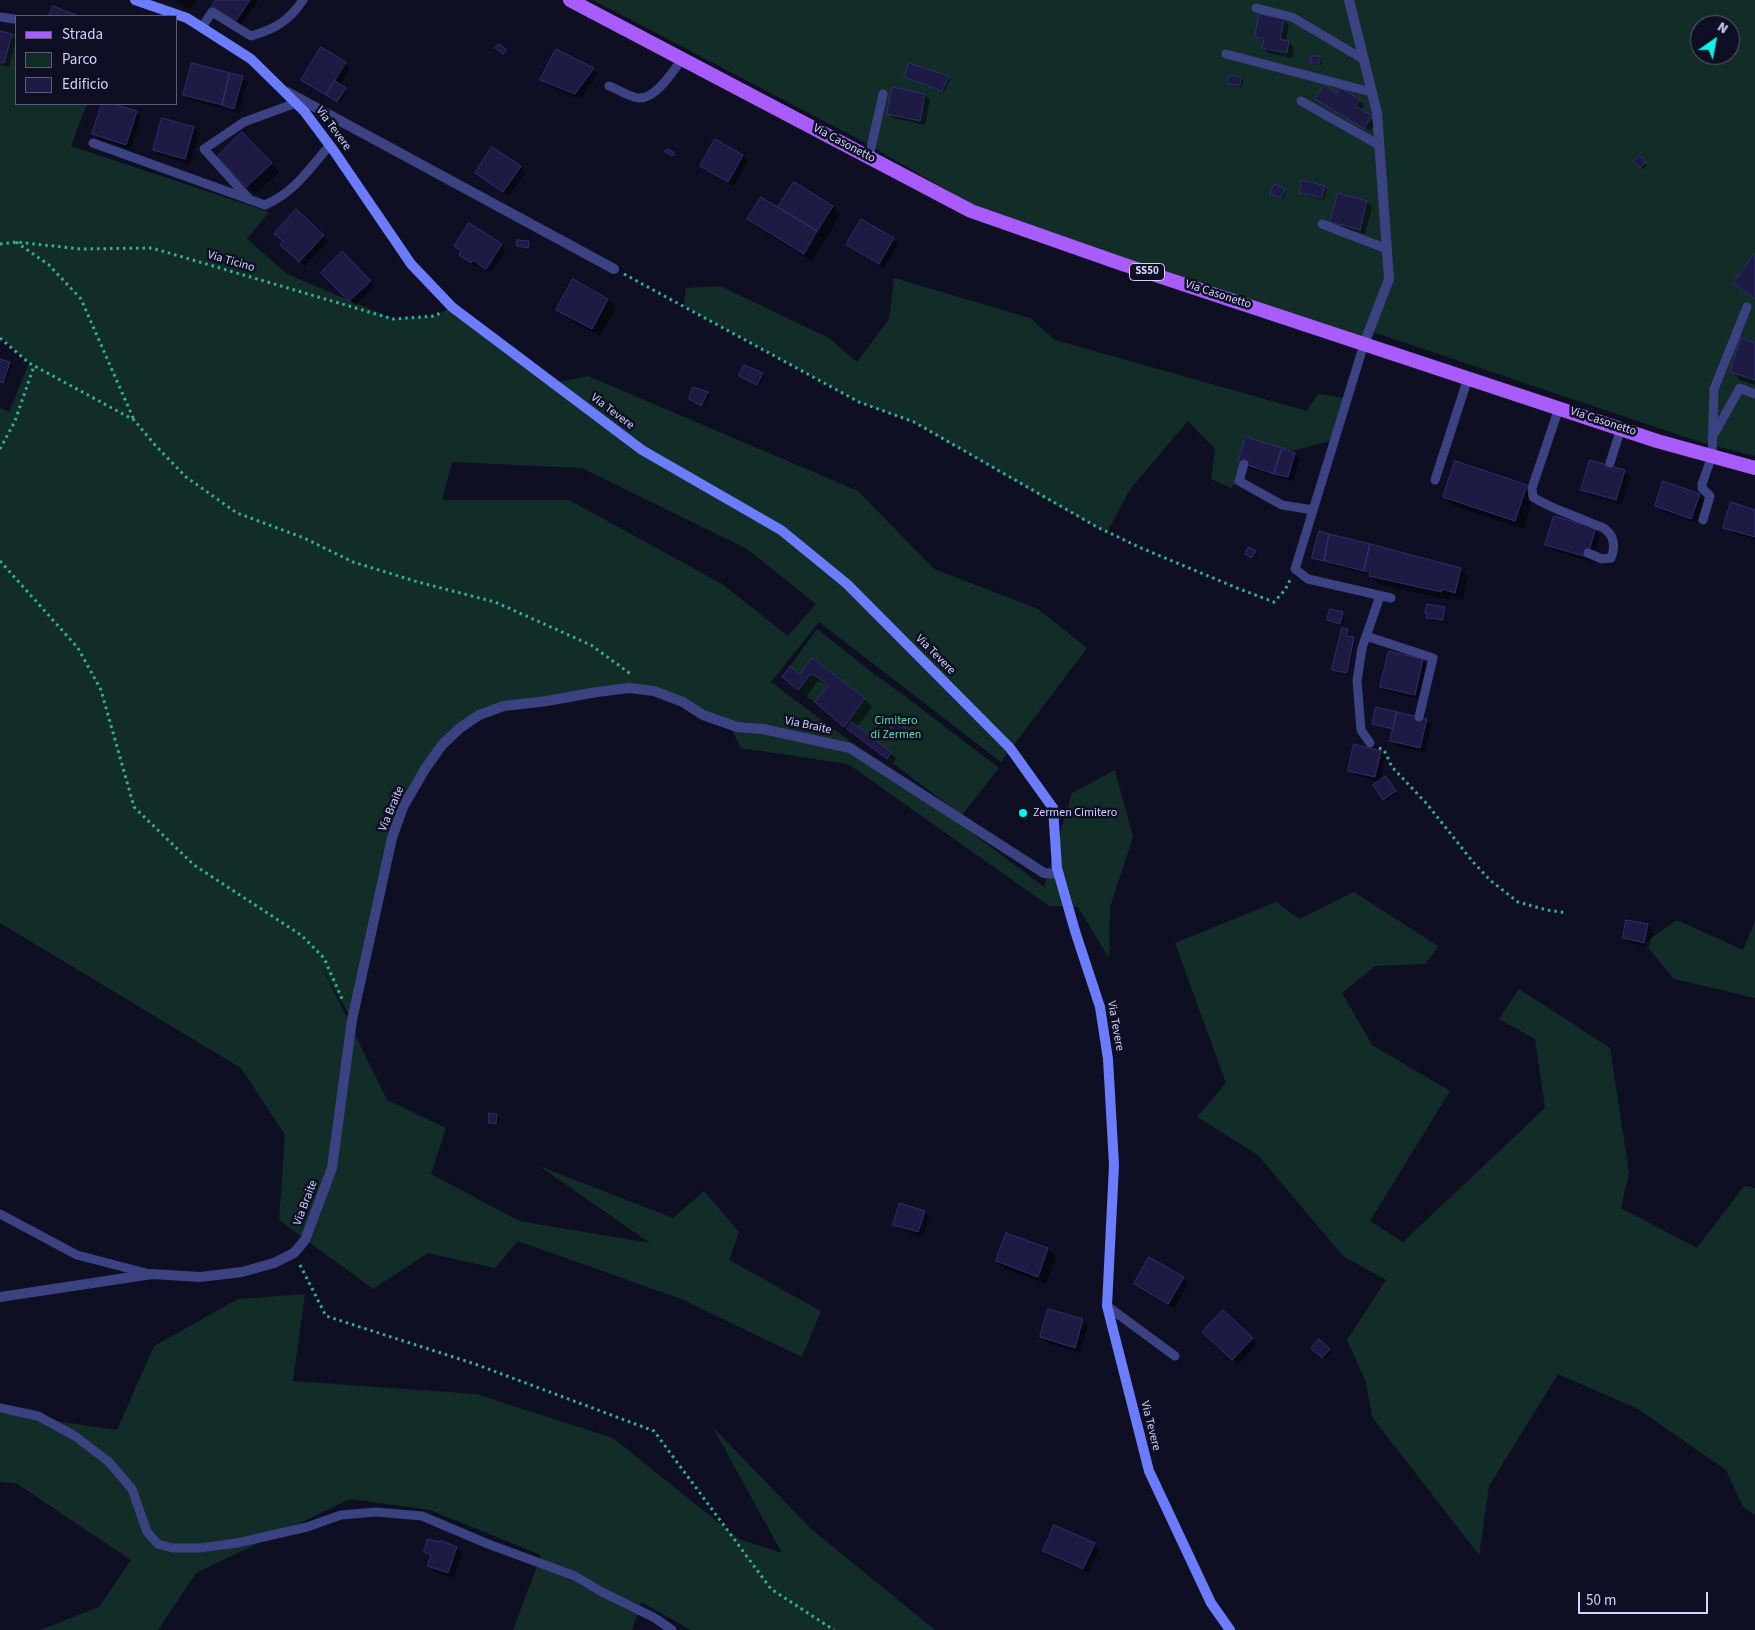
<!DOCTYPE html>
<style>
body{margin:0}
#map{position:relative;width:1755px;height:1630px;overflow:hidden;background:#0f0f23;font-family:"Source Sans 3",sans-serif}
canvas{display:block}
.legend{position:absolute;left:15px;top:15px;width:162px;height:90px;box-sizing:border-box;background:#0f0f23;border:1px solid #5d5d7b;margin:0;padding:6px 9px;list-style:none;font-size:15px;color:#d2d3fe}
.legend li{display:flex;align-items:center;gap:10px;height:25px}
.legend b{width:25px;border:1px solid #5d5d7b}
.north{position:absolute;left:1690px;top:15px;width:50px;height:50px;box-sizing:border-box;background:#0f0f23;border:1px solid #5d5d7b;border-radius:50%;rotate:33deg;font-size:14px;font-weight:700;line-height:20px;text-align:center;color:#d2d3fe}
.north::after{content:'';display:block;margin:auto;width:18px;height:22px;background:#06f6eb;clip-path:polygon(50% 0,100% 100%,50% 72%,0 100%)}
.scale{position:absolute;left:1578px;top:1592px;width:130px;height:22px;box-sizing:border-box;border:2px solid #d2d3fe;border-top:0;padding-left:6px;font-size:15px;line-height:18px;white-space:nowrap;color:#d2d3fe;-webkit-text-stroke:4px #0f0f23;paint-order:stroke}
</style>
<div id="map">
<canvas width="1755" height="1630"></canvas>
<ul class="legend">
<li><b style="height:6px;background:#a85cfb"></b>Strada</li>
<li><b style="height:14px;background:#122d28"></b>Parco</li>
<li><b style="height:14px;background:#1d1b44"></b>Edificio</li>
</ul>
<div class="north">N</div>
<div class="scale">50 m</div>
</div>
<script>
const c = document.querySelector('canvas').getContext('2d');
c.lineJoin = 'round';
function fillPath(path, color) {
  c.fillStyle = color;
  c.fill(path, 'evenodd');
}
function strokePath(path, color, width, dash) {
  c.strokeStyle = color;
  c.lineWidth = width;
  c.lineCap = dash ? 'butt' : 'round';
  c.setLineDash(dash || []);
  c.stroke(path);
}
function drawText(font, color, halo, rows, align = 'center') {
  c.font = font + ' "Source Sans 3",sans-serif';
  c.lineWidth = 5;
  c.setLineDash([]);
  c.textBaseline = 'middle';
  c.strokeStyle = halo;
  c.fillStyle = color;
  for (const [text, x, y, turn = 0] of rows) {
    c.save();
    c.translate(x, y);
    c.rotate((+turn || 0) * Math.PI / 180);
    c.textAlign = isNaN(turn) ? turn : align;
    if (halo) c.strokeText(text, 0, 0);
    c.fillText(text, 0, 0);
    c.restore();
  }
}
fillPath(new Path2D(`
 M593 0H1755V456L1703 443 1370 331 1364 344 976 207 862 141ZM1700 25H1730V55H1700Z
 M12 34 16 35V104H87L71 146 269 212 247 239 287 274 393 319 435 316 452 307 553 383 588 376 858 491 934 569 1038 609 1087 648 1001 762 819 622 771 682 1044 887 1072 793 1115 770 1133 837 1110 907 1109 958 1078 907 1049 906 848 764 741 748 729 724 654 691 597 692 504 706 460 728 403 807 352 1020 321 965 387 1100 446 1128 431 1174 519 1221 650 1243 539 1166 673 1218 704 1191 739 1232 729 1260 821 1311 802 1357 681 1299 518 1241 495 1268 428 1253 373 1289 279 1220 285 1135 241 1068 0 923V408L9 412 29 363 0 336V62H4ZM452 462 582 468 747 549 816 604 788 636 722 584 569 500H442Z
 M894 278 1030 318 1055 340 1307 411 1318 394 1347 398 1335 440 1291 451 1246 437 1238 462 1244 464 1239 481 1231 488 1211 479 1215 449 1188 421 1131 488 1107 532 1061 508 914 422 859 402 684 306 686 288 720 286 829 338 857 362 889 319Z
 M817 629 869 670 902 694 999 768 962 815C901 770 841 724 782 677Z
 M1354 892 1438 946 1426 964 1375 966 1342 993 1372 1045 1450 1091 1370 1221 1403 1242 1545 1108 1535 1039 1499 1019 1519 989 1610 1048 1629 1172 1621 1208 1697 1248 1744 1186 1755 1188V1515L1743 1507 1726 1470 1638 1409 1558 1374 1489 1486 1479 1555 1372 1417 1366 1382 1347 1340 1386 1280 1343 1256 1258 1155 1197 1117 1226 1083 1175 943 1276 902 1299 919Z
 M1677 920 1743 950 1755 921V998L1674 979 1644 943Z
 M305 1294 293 1381 476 1394 613 1438 739 1539 782 1553 712 1426 810 1528 935 1630H691L641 1602 632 1630H513L541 1555 430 1510 350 1499 196 1573 158 1630H40L99 1607 131 1560 16 1483 0 1482V1413L117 1430 154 1346 238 1299Z`), '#122d28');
fillPath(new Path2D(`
 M176 0H197L190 10Z
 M218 0H258L241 26 214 6Z
 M1283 20 1289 25 1285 42H1289L1294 48 1292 58 1268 53 1263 48 1264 42 1256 36Z
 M0 32 11 35 16 40 9 67 0 65Z
 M557 51 593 69 598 74 580 99 546 85 541 80Z
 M1320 57 1322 59V65L1314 64 1312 62Z
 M345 63 350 68 340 85 347 91 340 103 308 84 303 79Z
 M242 77 247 82 239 113 190 100 185 95Z
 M906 77H948L950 80 944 92 908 79Z
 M1230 77 1241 78 1243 80 1242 87 1231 85 1229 83Z
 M893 88 925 95 930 100 925 125 893 118 888 113Z
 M1341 89 1359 100 1364 106 1361 111 1376 122 1369 133 1370 131 1321 101V103L1317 99 1338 94Z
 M103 104H110L136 112 141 117 131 149 99 139 94 134Z
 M194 128 199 133 190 164 159 155 154 150Z
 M242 134 279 172 255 194 219 157Z
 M742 156 748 161 734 186 707 171 702 166Z
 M1640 157 1647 165 1643 169 1635 162Z
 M520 167 525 173 509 196 482 177Z
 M794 184 832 206 840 215 812 261 757 227 749 219 779 209Z
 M1325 187 1327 189 1324 200 1303 195 1301 193Z
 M1284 190 1286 192 1283 199 1272 194Z
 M1367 202 1372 207 1365 234 1337 226 1332 221Z
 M323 236 328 241 305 266 287 250Z
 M893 239 898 244 884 268 852 250 847 245Z
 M501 245 506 250 491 273 478 264 477 267 465 260 460 255 462 252 455 246Z
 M342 253 375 286 355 305 323 273Z
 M573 281 608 300 616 308 600 336 566 318 558 309Z
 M1755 344V385L1740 380 1732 372Z
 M0 361 12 365 5 384 0 382Z
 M762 374 764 377 759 386 740 376Z
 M694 388 710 395 703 407 693 401Z
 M1294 454 1300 459 1293 481 1245 467 1240 462Z
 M1591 461 1625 471 1630 477 1622 505 1588 494 1583 489Z
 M1455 462 1527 486 1535 494 1523 529 1452 505 1444 497Z
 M1699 495 1704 500 1696 523 1661 511 1656 506Z
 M1755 511V540L1730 532 1725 527Z
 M1595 529 1600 535 1592 562 1552 550 1547 544Z
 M1255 552 1257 554 1255 559 1246 554Z
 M1313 557 1460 569 1468 577 1463 600 1450 596 1449 600 1378 584 1370 575 1330 565 1327 563 1316 559Z
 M1444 608 1446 610 1445 622 1430 620 1427 617 1426 613Z
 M1331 610 1345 616 1342 625 1330 622 1328 620Z
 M1348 631V638L1355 641 1349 675 1336 672 1334 670 1346 642Z
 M812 660 864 699 872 707 857 727 896 758 893 763 852 734 825 710 828 686 818 681 806 697 783 677 800 676Z
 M1422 660 1428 666 1420 699 1387 692 1382 686Z
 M1426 720 1431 725 1425 753 1397 746 1391 741 1394 730 1376 725 1373 723Z
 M905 729 907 731 902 740 893 734Z
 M1380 752 1385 757 1380 781 1355 775 1350 770Z
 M1388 780 1397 794 1386 801 1384 799Z
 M1647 925 1653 930 1649 947 1629 943 1624 938Z
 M496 1115 499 1117 498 1125H492L490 1123Z
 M924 1212 929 1217 923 1237 900 1229 895 1224Z
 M1007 1234 1048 1249 1056 1257 1046 1284 1005 1269 997 1261Z
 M1183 1278 1188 1283 1174 1308 1140 1289 1135 1284Z
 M1049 1310 1083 1320 1088 1325 1080 1353 1046 1342 1041 1337Z
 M1223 1312 1257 1344 1238 1364 1204 1332Z
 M1319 1341 1331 1352 1325 1359 1312 1348Z
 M440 1542 457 1548 462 1553 453 1578 434 1571 429 1565 432 1557 425 1552 440 1544Z
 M1094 1544 1099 1549 1089 1573 1049 1556 1044 1551Z`), '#0007');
const building = new Path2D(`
 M216 0H250L235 22 212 6Z
 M53 6 78 16H49Z
 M1259 14 1284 19 1280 39 1289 41 1287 53 1262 48 1264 39 1255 37Z
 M0 31 12 34 4 63 0 62Z
 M499 44 507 50 503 54 495 48Z
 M321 47 346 62 326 95 301 80Z
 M556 49 594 68 575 94 540 80Z
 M1311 56H1320V63H1311Z
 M192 63 230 73 222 105 183 95Z
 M909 63 949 76 942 91 904 77Z
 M230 73 243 76 234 109 222 105Z
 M1229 75 1241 77 1240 85 1227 84Z
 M335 81 346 88 337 102 326 95Z
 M1325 85 1337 93 1340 88 1360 99 1356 106 1372 116 1364 129 1315 99Z
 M892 87 925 94 920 121 887 114Z
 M102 104H114L137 111 126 145 92 134Z
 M162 118 194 127 185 159 153 150Z
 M242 132 272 163 246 187 217 157Z
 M715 139 743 155 728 182 700 166Z
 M492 147 521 166 503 192 475 173Z
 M667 149 675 153 673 156 665 152Z
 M1640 156 1646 162 1640 168 1633 162Z
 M1302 180 1325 186 1322 198 1299 193Z
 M794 182 833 206 817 231 778 207Z
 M1274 184 1285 189 1281 198 1270 194Z
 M1338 193 1367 201 1360 230 1330 222Z
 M761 197 817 231 804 254 747 219Z
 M296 209 324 235 299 262 280 245 283 241 274 234Z
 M861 219 894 238 879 264 846 245Z
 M469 223 502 244 486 269 473 260 471 263 459 255 461 251 454 246Z
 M517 240 529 241 528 248 517 246Z
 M342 251 371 281 349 301 321 273Z
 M1755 253V299L1733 283Z
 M573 279 608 299 592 329 556 310Z
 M1741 338 1755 343V380L1730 372Z
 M0 359 10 362 3 383 0 382Z
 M744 365 763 373 757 385 739 376Z
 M693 387 708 392 701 406 689 399Z
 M1246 437 1282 448 1274 474 1238 462Z
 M1282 448 1295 453 1288 477 1274 474Z
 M1590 460 1625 470 1616 500 1581 490Z
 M1455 461 1527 485 1515 521 1443 497Z
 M1663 481 1700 494 1691 519 1655 506Z
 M1731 502 1755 510V537L1723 528Z
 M1554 516 1596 528 1587 557 1545 545Z
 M1319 531 1329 534 1324 561 1312 558Z
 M1329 534 1370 544 1364 571 1324 561Z
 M1370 544 1461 568 1455 593 1442 589 1441 592 1369 576 1370 572 1364 571Z
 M1249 547 1256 551 1252 558 1245 554Z
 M1427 604 1445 607 1443 620 1426 618 1427 613H1425Z
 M1330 609 1343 612 1340 624 1327 620Z
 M1342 628 1348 629 1346 636 1354 637 1347 673 1332 670Z
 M1389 651 1423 659 1415 695 1380 687Z
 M812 658 865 698 844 727 815 702 828 685 816 676 810 674 798 690 782 677 790 666 800 674Z
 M1376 707 1397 712 1393 729 1372 724Z
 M1397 712 1427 719 1420 748 1390 741Z
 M852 722 891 752 887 759 847 729Z
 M896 722 906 728 899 738 889 732Z
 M1354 744 1381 751 1375 777 1348 771Z
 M1386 776 1396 791 1383 800 1373 785Z
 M1626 920 1648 924 1644 943 1623 938Z
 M489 1113 497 1114 496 1124 489 1123Z
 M900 1203 925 1211 918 1232 893 1225Z
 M1006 1233 1048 1248 1038 1277 996 1261Z
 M1149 1257 1184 1277 1168 1304 1134 1284Z
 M1048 1309 1083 1319 1075 1348 1040 1337Z
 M1223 1310 1253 1338 1232 1360 1202 1332Z
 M1319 1339 1330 1349 1322 1358 1311 1348Z
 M1054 1525 1095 1543 1083 1569 1043 1551Z
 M428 1539 439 1542 440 1540 457 1547 448 1573 427 1566 431 1555 424 1552Z`);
fillPath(building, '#1d1b44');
strokePath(building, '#312e6f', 1);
strokePath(new Path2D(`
 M16 242 49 265 81 299 134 420
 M0 244 16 242 81 249 152 248 393 319 435 316 440 313
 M624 274 859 402 914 422 1097 527 1139 547 1237 588 1274 602 1285 590 1290 580
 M0 338 29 363 134 420 155 445 186 477 237 513 304 538 353 562 418 582 495 602 591 645 632 675
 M0 449 15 421 34 366
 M0 561 78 648 101 690 134 807 194 865 301 935 324 958 343 1001
 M1379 748 1384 750 1392 767 1427 804 1473 862 1491 881 1518 902 1547 910 1567 913
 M300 1265 326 1316 475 1364 654 1431 771 1589 834 1630`), '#31b298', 3, [2.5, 4]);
strokePath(new Path2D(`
 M1256 8 1292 17 1363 59
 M0 17 14 19
 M202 27 212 12 251 36C275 29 289 21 303 0
 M1226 54 1371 92
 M609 86C618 89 629 97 639 98 656 99 673 71 682 59
 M1301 101 1379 145
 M93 143 265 205C295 192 309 169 330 145
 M869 157 883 94
 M250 200 204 149 244 122 296 103
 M1322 224 1387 249
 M1364 344 1295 569 1308 579 1391 598
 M1559 408 1532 488 1533 497C1551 509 1571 514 1591 523 1595 525 1601 526 1605 529 1615 537 1615 548 1611 558L1602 559 1588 553
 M1714 434 1740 388 1755 394
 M1610 463 1621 428
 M1244 464 1239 481 1282 505 1313 510
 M1435 480 1468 378
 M1703 520 1710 496 1702 488V484L1712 456 1714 389 1747 307
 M1366 636 1433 658 1419 717
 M1370 743 1361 730 1357 681 1362 648 1380 596
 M0 1214 77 1255 150 1274
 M1107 1306 1175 1356
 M0 1408 38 1416 75 1436 109 1462 132 1489 147 1532 158 1544 172 1548H199L237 1543 307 1527 341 1515 376 1512 422 1516 488 1544 575 1576 602 1592 655 1618 672 1630`), '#3b4281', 9);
strokePath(new Path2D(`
 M1349 0 1377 113 1389 279 1364 344
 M287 92 614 269
 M0 1297 152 1274 200 1277 242 1272 274 1263 294 1253 305 1240 332 1168 352 1020 392 838 403 807 425 769 442 745 460 728 479 715 504 706 547 701 597 692 629 688 654 691 683 702 703 715 737 727 763 729 850 748 1044 873 1059 874`), '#3b4281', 10);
strokePath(new Path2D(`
 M135 0 187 18 251 59 304 111 334 151 411 264 452 307 642 450 781 530 847 584 1010 748 1053 808 1057 868 1075 931 1100 1007 1108 1059 1114 1165 1107 1306 1149 1471 1211 1603 1230 1630`), '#6b7cfc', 10);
strokePath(new Path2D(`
 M570 0 971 211 1122 264 1657 441 1755 468`), '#a85cfb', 14);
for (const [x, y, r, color] of [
 [1023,813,5,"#06f6eb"]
]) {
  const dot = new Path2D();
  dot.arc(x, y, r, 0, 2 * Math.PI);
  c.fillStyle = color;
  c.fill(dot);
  strokePath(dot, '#0f0f23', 2);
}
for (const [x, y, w] of [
 [1147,272,35]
]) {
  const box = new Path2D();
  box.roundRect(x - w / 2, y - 8.5, w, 17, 4);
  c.fillStyle = '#0f0f23';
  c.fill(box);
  strokePath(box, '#d2d3fe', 1);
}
drawText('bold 11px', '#d2d3fe', null, [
 ["SS50",1147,272]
]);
drawText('12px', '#d2d3fe', '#0f0f23', [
 ["Via Tevere",333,129,54],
 ["Via Casonetto",844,144,28],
 ["Via Ticino",231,262,16],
 ["Via Casonetto",1218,295,18],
 ["Via Tevere",612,412,37],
 ["Via Casonetto",1603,422,18],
 ["Via Tevere",935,655,45],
 ["Via Braite",808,726,12],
 ["Via Braite",392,809,-67],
 ["Via Tevere",1115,1026,80],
 ["Via Braite",306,1203,-69],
 ["Via Tevere",1150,1426,76]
]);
drawText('12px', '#5fdcab', '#0f0f23', [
 ["Cimitero",896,721],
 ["di Zermen",896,735]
]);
drawText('12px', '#d2d3fe', '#0f0f23', [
 ["Zermen Cimitero",1033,813]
], 'left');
</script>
